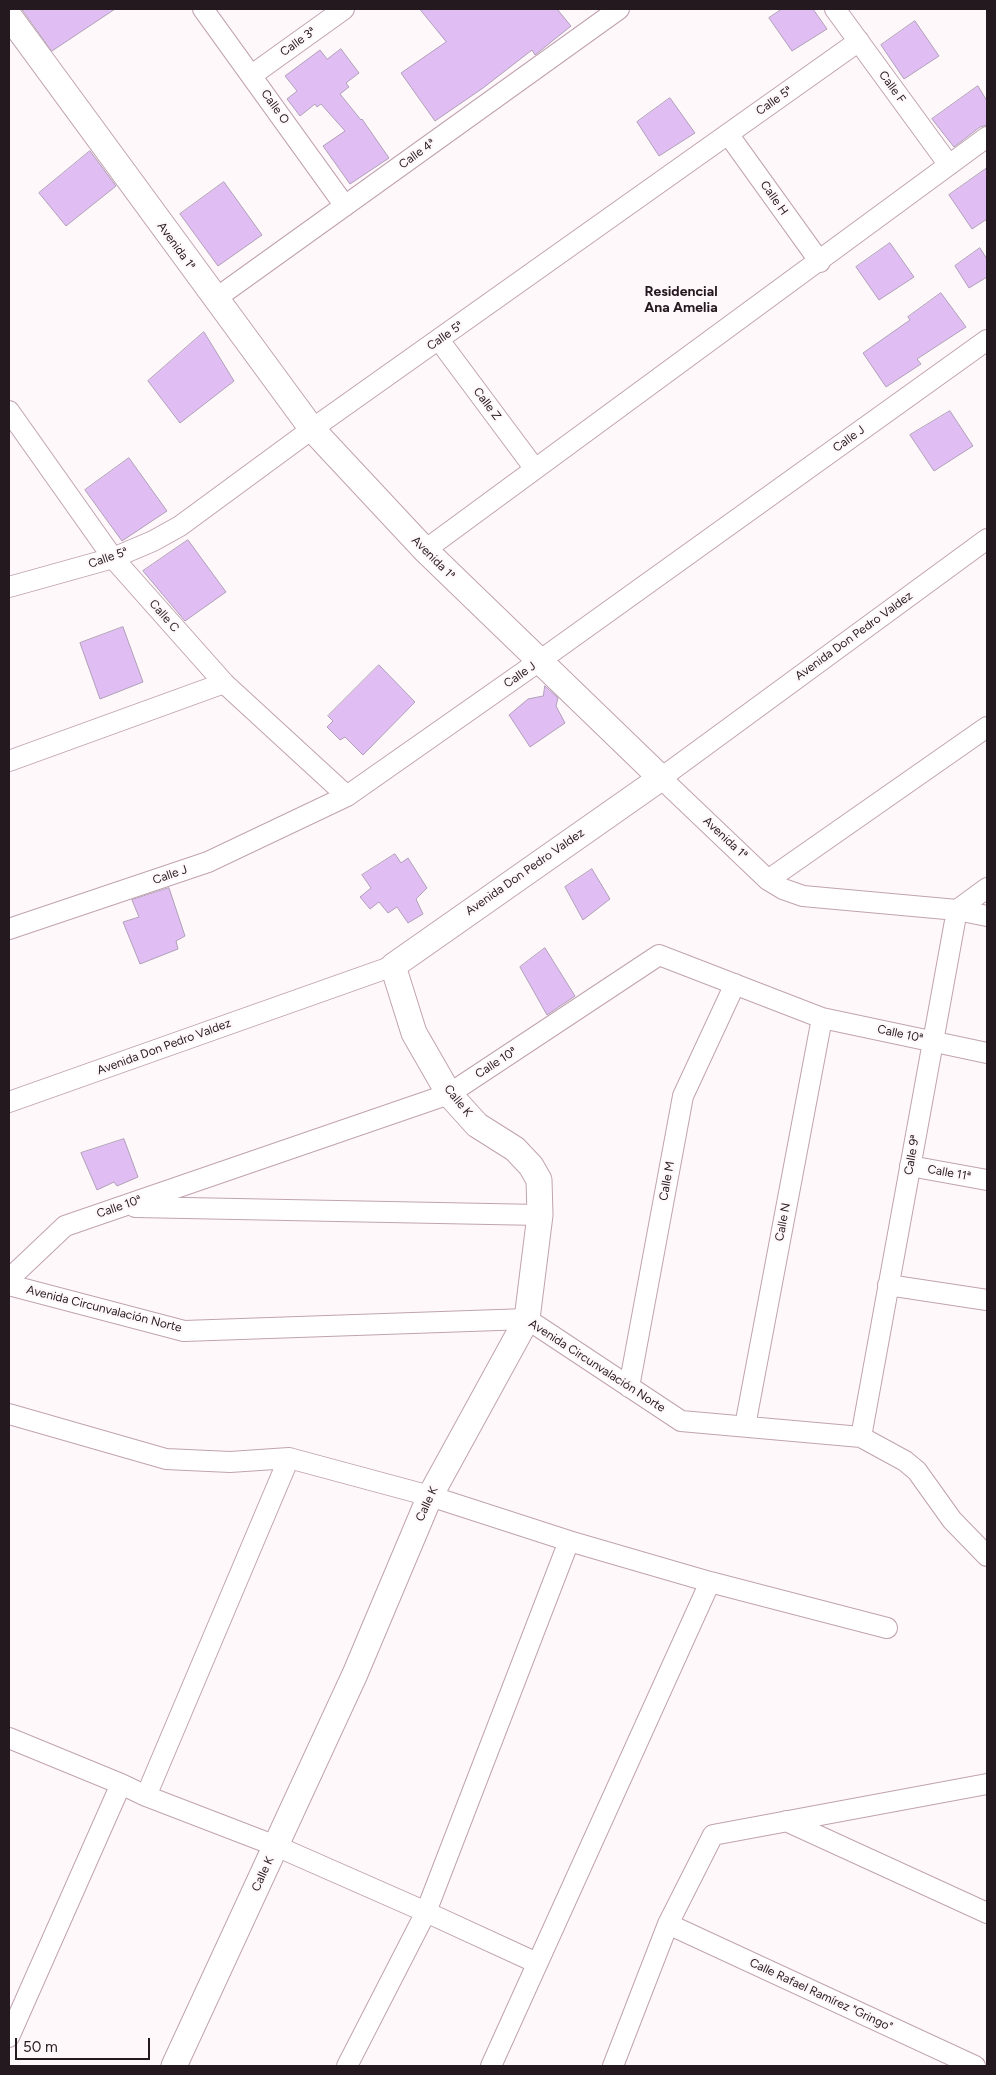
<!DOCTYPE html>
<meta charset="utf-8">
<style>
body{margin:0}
#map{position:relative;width:996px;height:2075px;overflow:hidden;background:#fff8fb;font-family:Figtree,sans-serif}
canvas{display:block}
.frame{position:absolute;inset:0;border:10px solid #24191e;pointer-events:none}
.scale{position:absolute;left:15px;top:2038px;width:135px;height:22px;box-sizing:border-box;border:2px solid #24191e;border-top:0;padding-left:6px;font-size:15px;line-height:18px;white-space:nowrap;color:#24191e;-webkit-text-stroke:4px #fff8fb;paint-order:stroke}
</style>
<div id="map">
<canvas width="996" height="2075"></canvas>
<div class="frame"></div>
<div class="scale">50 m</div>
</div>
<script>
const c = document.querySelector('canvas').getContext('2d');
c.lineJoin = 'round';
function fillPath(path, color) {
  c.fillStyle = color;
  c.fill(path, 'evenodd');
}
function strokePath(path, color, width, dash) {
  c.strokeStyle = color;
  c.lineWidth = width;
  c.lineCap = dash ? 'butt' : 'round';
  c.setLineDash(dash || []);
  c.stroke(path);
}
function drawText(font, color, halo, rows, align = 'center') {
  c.font = font + ' Figtree,sans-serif';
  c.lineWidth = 4.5;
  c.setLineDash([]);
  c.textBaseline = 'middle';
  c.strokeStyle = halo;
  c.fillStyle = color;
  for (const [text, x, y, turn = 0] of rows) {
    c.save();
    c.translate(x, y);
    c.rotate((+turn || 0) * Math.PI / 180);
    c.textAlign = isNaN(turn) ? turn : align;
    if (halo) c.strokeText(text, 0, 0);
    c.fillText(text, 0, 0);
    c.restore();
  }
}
const building = new Path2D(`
 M22 9H115L52 51Z
 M420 9H557L571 26 535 55 532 50 483 88 435 121 401 73 446 42Z
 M782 9H813L827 29 792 51 769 18Z
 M915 21 939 56 904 79 881 45Z
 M341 49 359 73 346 83 349 87 340 94 361 120 362 119 389 158 350 184 323 146 345 131 321 104 317 107 315 104 300 116 287 99 297 91 285 76 320 50 327 59Z
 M978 86 987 101V125L980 127 954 147 932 119Z
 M670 98 695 133 659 156 637 122Z
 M90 151 116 186 66 226 39 193Z
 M987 168V219L972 229 949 195Z
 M224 182 262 235 218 266 180 214Z
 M890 243 914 277 879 300 856 267Z
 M980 248 987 259V277L969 288 955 266Z
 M941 293 966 327 917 359 921 364 886 387 863 353 910 320 908 317Z
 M204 332 234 381 180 423 148 381Z
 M950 411 973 446 934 471 910 435Z
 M129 458 167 511 122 541 85 490Z
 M188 540 226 592 185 621 143 571Z
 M123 627 143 682 100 699 80 643Z
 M379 665 415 702 363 755 345 737 340 740 327 727 333 721 328 716Z
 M545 686 558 698 556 706 565 723 530 747 509 715 528 699 543 696Z
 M395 854 401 863 408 858 427 888 416 899 423 914 408 923 397 907 388 913 379 902 370 909 360 897 371 888 362 875Z
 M592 869 610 899 583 920 565 887Z
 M169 888 185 936 176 941 178 949 140 964 123 922 139 917 132 900Z
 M545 948 575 996 547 1015 520 967Z
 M124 1139 138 1177 117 1186 114 1182 97 1190 81 1153Z`);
fillPath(building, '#e0bdf2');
strokePath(building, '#b0a0b8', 1);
const minor = new Path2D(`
 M203 9 345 206
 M835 9 949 165
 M252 75 344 9
 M728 134 820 262
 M215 299 619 9
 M439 340 535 469
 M9 411 113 558 224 683 347 796
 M987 539 661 778 768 880 783 889 803 896 957 910 987 916
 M425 550 987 137
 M9 587 113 558 153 541 180 526 312 429 859 41
 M9 761 224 683
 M768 880 987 727
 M9 929 208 862 347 796 538 662 987 340
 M9 1102 393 966
 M910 1166 987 1180
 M135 1207 540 1215
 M9 1279 65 1226 449 1094 659 955 822 1018 987 1053
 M9 1285 184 1331 527 1319 681 1421 861 1437 905 1461 917 1471 952 1520 987 1556
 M888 1285 987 1300
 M629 1387 683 1096 735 984
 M9 1414 166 1459 230 1462 289 1458 430 1496 569 1541 426 1912 347 2066
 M745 1426 822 1018
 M861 1437 957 910 987 888
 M569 1541 710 1582 887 1628
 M9 1738 121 1784 146 1796 276 1846 426 1912 537 1963
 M146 1796 289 1458
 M786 1821 987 1913
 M668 1924 975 2066
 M9 2037 121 1784
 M491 2066 710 1582
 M613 2066 668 1924 713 1835 987 1784`);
const tertiary = new Path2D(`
 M9 16 312 429 425 550 661 778 393 966 414 1033 449 1094 477 1125 515 1149 531 1166 539 1180 540 1215 527 1319 430 1496 355 1674 174 2066`);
strokePath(minor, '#c0a3b0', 22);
strokePath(tertiary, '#c0a3b0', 27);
strokePath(minor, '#fff', 20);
strokePath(tertiary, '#fff', 25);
drawText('12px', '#24191e', '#fff8fb', [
 ["Calle 3ª",298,42,-36],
 ["Calle F",892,87,54],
 ["Calle 5ª",774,101,-35],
 ["Calle O",275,107,54],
 ["Calle 4ª",417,154,-36],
 ["Calle H",774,198,55],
 ["Avenida 1ª",176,246,54],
 ["Calle 5ª",445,336,-35],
 ["Calle Z",487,404,53],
 ["Calle J",849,439,-36],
 ["Calle 5ª",108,558,-19],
 ["Avenida 1ª",433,558,45],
 ["Calle C",164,616,49],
 ["Avenida Don Pedro Valdez",854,636,-36],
 ["Calle J",520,675,-35],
 ["Avenida 1ª",725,838,43],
 ["Avenida Don Pedro Valdez",525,872,-35],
 ["Calle J",170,875,-19],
 ["Calle 10ª",900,1034,12],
 ["Avenida Don Pedro Valdez",164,1047,-20],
 ["Calle 10ª",496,1063,-33],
 ["Calle K",458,1101,51],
 ["Calle 9ª",912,1155,-80],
 ["Calle 11ª",949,1173,10],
 ["Calle M",667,1181,-80],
 ["Calle 10ª",119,1207,-19],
 ["Calle N",783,1222,-79],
 ["Avenida Circunvalación Norte",104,1309,14],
 ["Avenida Circunvalación Norte",597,1366,33],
 ["Calle K",427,1504,-65],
 ["Calle K",263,1874,-65],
 ["Calle Rafael Ramírez \"Gringo\"",821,1995,25]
]);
drawText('bold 14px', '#24191e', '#fff8fb', [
 ["Residencial",681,292],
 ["Ana Amelia",681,308]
]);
</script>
